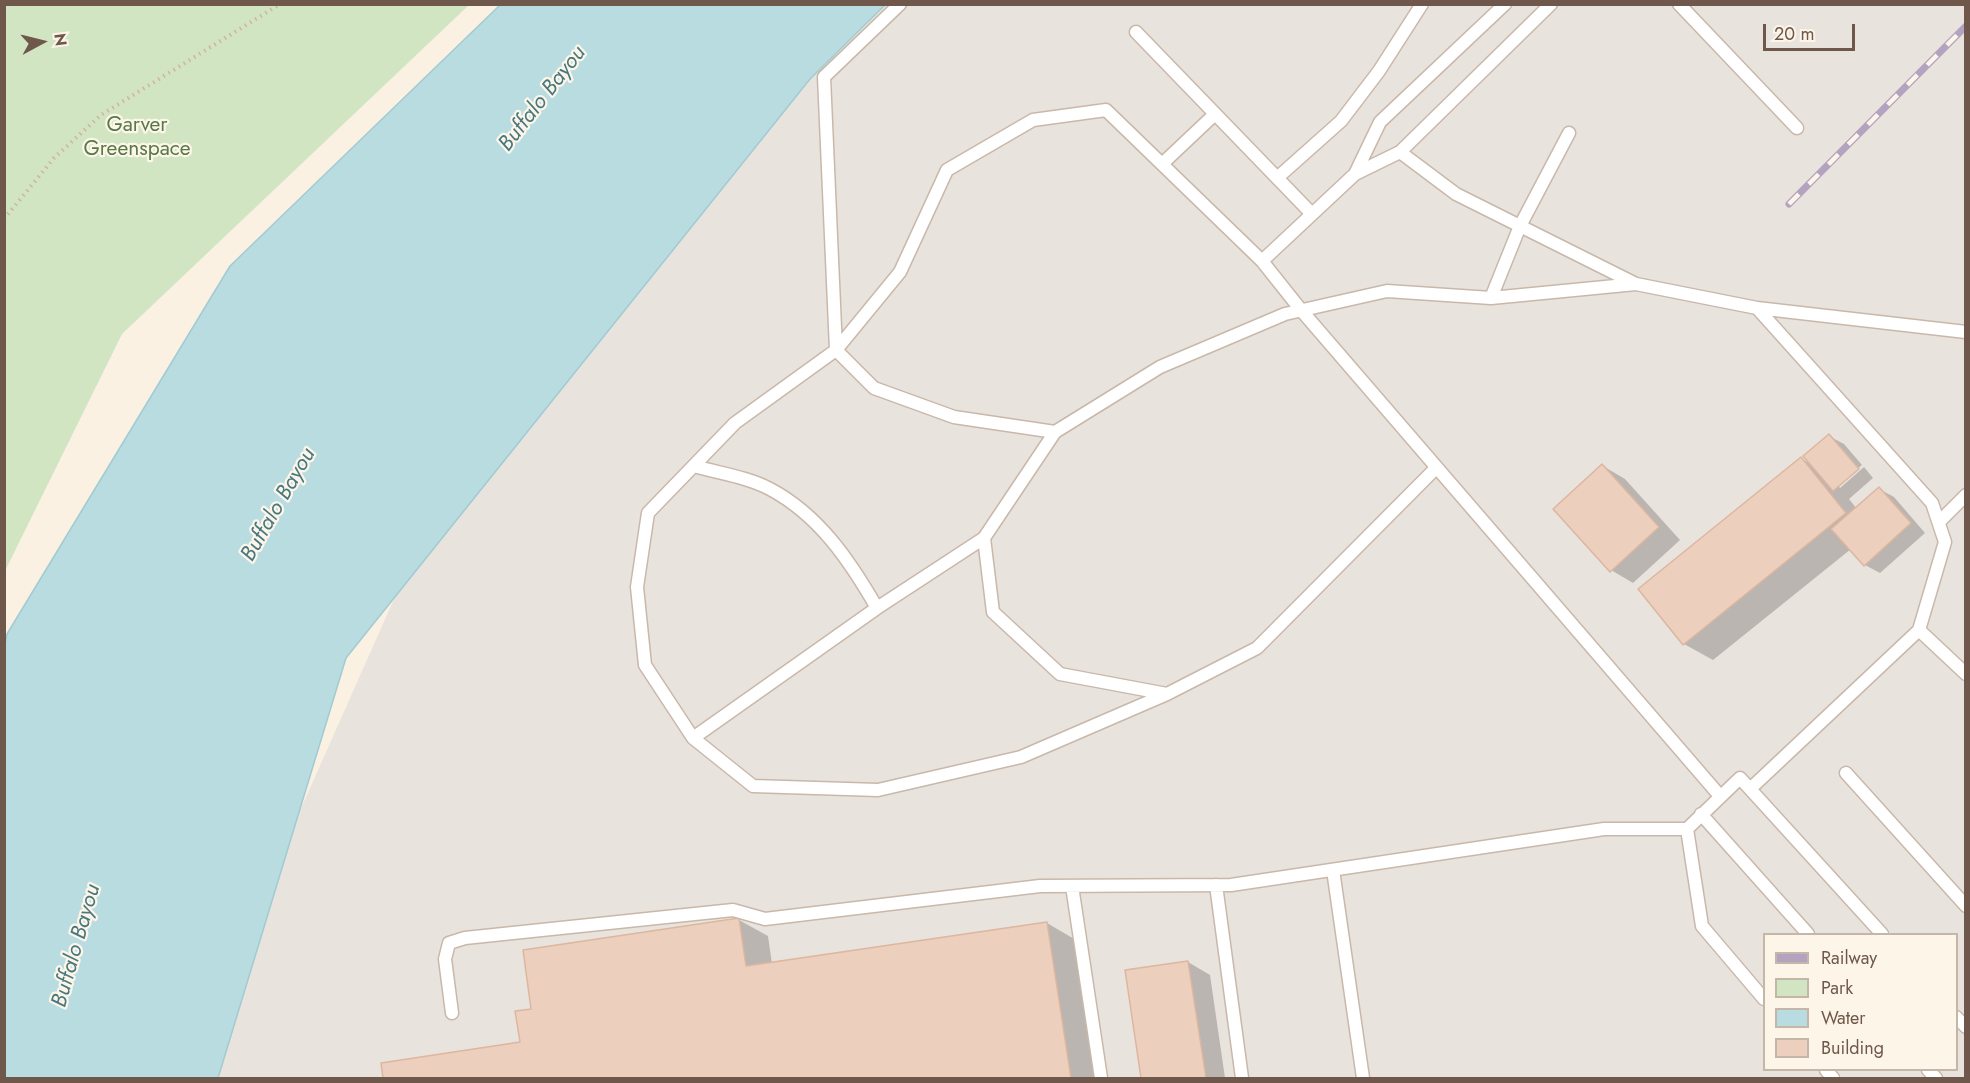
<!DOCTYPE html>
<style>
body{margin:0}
#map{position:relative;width:1970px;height:1083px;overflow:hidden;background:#faf1e3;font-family:Jost,sans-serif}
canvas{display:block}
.frame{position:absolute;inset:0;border:6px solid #6f584b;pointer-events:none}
.legend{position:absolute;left:1763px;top:933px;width:195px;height:138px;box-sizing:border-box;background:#fdf5e8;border:2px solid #c4b6a9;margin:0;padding:8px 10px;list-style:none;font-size:18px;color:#6f584b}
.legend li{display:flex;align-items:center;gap:12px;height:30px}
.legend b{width:30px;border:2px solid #c4b6a9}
.north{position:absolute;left:12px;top:12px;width:60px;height:60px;-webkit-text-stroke:4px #fdf5e8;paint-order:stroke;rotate:83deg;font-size:16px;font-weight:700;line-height:24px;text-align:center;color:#6f584b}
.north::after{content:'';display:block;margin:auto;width:21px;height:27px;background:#6f584b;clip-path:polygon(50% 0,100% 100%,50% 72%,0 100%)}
.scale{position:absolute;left:1763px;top:24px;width:92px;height:27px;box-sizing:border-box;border:3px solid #6f584b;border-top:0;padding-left:8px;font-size:18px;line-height:21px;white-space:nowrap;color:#6f584b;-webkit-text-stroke:4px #fdf5e8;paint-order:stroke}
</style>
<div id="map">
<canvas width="1970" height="1083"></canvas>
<div class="frame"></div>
<ul class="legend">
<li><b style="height:8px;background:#b3a3c1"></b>Railway</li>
<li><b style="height:16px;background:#d1e5c3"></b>Park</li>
<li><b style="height:16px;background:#b9dce1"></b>Water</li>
<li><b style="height:16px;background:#eccfbd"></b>Building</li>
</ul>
<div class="north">N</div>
<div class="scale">20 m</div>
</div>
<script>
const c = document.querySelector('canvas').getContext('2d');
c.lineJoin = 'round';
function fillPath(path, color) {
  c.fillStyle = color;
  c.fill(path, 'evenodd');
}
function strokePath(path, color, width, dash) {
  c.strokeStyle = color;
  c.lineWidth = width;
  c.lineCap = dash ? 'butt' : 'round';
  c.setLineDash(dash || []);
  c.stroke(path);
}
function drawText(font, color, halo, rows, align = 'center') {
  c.font = font + ' Jost,sans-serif';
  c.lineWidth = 4.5;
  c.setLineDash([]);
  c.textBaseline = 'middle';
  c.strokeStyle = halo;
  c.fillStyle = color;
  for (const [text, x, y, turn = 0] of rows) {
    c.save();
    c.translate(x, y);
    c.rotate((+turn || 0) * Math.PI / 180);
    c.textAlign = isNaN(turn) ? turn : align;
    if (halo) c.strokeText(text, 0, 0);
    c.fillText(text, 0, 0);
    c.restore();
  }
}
fillPath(new Path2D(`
 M885 5H1965V1078H194L200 1036 398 590 810 79ZM1764 934H1956V1070H1764Z`), '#e9e3dd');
fillPath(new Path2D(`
 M5 4 469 5 122 334 5 571Z`), '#d1e5c3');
const water = new Path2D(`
 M500 5H885L810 79 346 658 218 1078H5L4 651 7 634 230 266Z`);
fillPath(water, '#b9dce1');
strokePath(water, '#a1cbd2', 1.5);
fillPath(new Path2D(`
 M1829 436 1844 444 1862 465 1838 485 1840 488 1864 467 1873 478 1849 499 1857 509 1879 489 1894 497 1925 533 1880 573 1865 565 1851 549 1713 660 1684 644 1802 459 1811 464Z
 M1603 466 1625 479 1680 540 1633 583 1611 570Z
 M739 920 768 936 772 964 1047 923 1076 940 1096 1078H385L383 1064 521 1043 533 1010Z
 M1188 962 1210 975 1225 1078H1142L1127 971Z`), '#0003');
const building = new Path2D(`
 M1829 434 1859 469 1833 491 1803 456Z
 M1801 457 1846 513 1683 645 1638 589Z
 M1602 464 1659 527 1610 572 1553 509Z
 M1879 487 1911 523 1864 566 1831 529Z
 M739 918 746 966 1047 922 1071 1078H383L381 1063 520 1042 515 1011 531 1009 523 950Z
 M1188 961 1206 1078H1141L1125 970Z`);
fillPath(building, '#eccfbd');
strokePath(building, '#ddb69f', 1.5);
const lane = new Path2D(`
 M900 4 824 77 836 350 874 388 954 417 1055 432 1160 367 1285 314 1387 291 1491 298 1636 284 1757 308 1966 332
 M1551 4 1400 152 1355 174 1262 261 1301 310 1720 796
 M1679 4 1797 128
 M1136 32 1312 214
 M1400 152 1456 194 1636 284
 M1162 164 1215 114
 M1355 174 1380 122 1505 4
 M1277 178 1341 121 1379 71 1422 4
 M1491 298 1520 226 1569 133
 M1055 432 984 538 993 612 1060 674 1167 694 1257 648 1436 468
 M1939 522 1966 495
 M877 608 984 538
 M1919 630 1966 674
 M1167 694 1021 757 878 790 753 786 693 738 645 665 637 587 648 513 735 423 836 350 900 272 947 170 1033 120 1106 110 1262 261
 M693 738 877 608C850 561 819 515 770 489 748 477 718 473 694 466
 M1846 773 1966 906
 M1750 789 1919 630 1945 542 1932 503 1757 308
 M1701 814 1808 934
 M1687 829 1702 926 1764 999
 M1333 870 1363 1078
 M1216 885 1242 1078
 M1072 886 1101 1078
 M452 1013 445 959 449 943 465 938 733 910 765 919 1040 886 1231 885 1604 829H1687L1740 778 1882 934
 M1956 1017 1966 1027
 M1826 1070 1833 1078
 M1928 1070 1936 1078`);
strokePath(lane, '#c9b8aa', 15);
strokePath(new Path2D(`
 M4 219 54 158 101 115 280 4`), '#d1b3a1', 4, [1.5, 4.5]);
strokePath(lane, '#fff', 12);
const rail = new Path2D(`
 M1789 204 1966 26`);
strokePath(rail, '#b3a3c1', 7);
strokePath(rail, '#fdf5e8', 4.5, [14]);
drawText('21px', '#567a48', '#fdf5e8', [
 ["Garver",137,126],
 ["Greenspace",137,150]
]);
drawText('italic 22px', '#477880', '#fdf5e8', [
 ["Buffalo Bayou",543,99,-52],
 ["Buffalo Bayou",279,505,-60],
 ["Buffalo Bayou",77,946,-74]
]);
</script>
